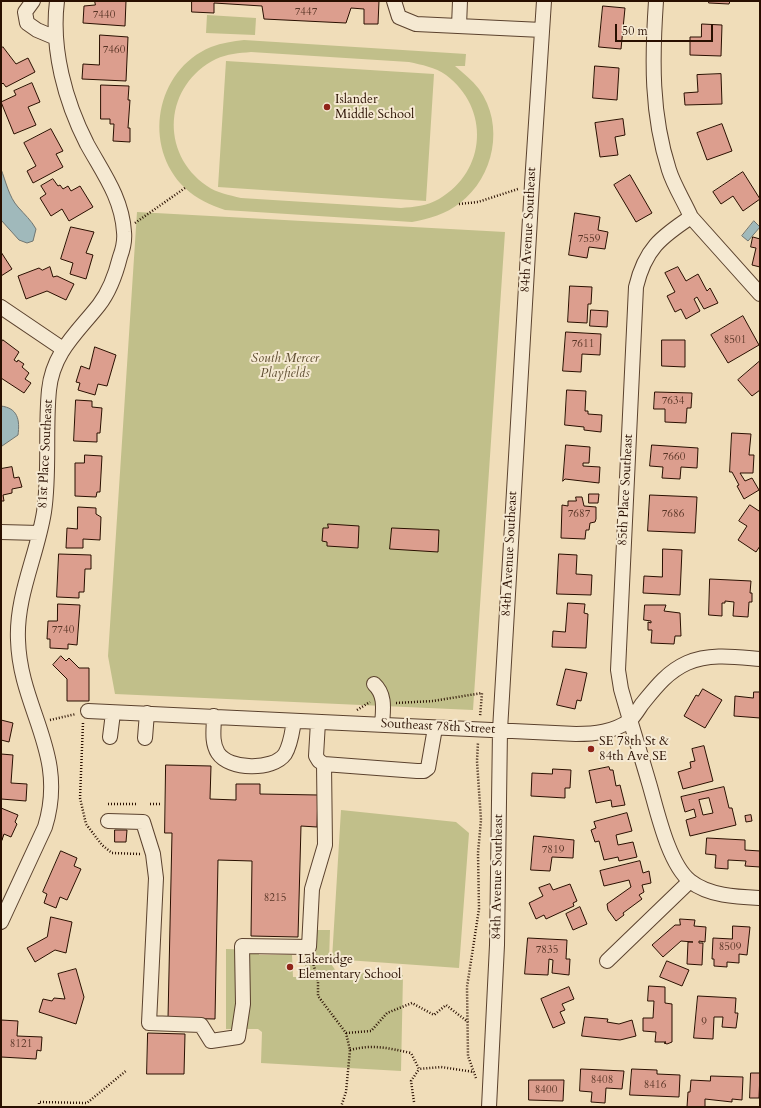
<!DOCTYPE html>
<style>
body{margin:0}
#map{position:relative;width:761px;height:1108px;overflow:hidden;background:#f0ddb9;font-family:Cardo,serif}
canvas{display:block}
.frame{position:absolute;inset:0;border:2px solid #290f00;pointer-events:none}
.scale{position:absolute;left:615px;top:24px;width:98px;height:18px;box-sizing:border-box;border:2px solid #290f00;border-top:0;padding-left:5px;font-size:12px;line-height:14px;white-space:nowrap;color:#290f00;-webkit-text-stroke:3px #f5e9d2;paint-order:stroke}
</style>
<div id="map">
<canvas width="761" height="1108"></canvas>
<div class="frame"></div>
<div class="scale">50 m</div>
</div>
<script>
const c = document.querySelector('canvas').getContext('2d');
c.lineJoin = 'round';
function fillPath(path, color) {
  c.fillStyle = color;
  c.fill(path, 'evenodd');
}
function strokePath(path, color, width, dash) {
  c.strokeStyle = color;
  c.lineWidth = width;
  c.lineCap = dash ? 'butt' : 'round';
  c.setLineDash(dash || []);
  c.stroke(path);
}
function drawText(font, color, halo, rows, align = 'center') {
  c.font = font + ' Cardo,serif';
  c.lineWidth = 4;
  c.setLineDash([]);
  c.textBaseline = 'middle';
  c.strokeStyle = halo;
  c.fillStyle = color;
  for (const [text, x, y, turn = 0] of rows) {
    c.save();
    c.translate(x, y);
    c.rotate((+turn || 0) * Math.PI / 180);
    c.textAlign = isNaN(turn) ? turn : align;
    if (halo) c.strokeText(text, 0, 0);
    c.fillText(text, 0, 0);
    c.restore();
  }
}
fillPath(new Path2D(`
 M207 15 256 18 255 35 206 33Z
 M244 40 466 54 465 66H455C463 73 472 80 479 89 505 125 494 177 460 203 446 214 429 219 412 222L225 210C210 205 197 199 185 188 142 147 155 70 211 47 222 43 233 41 244 40ZM251 52 409 62C422 65 435 67 446 75 490 108 487 171 439 199 427 206 414 207 401 208L241 198C229 195 217 193 207 186 159 153 164 85 216 59 227 54 239 53 251 52Z
 M226 61 434 74 426 201 218 187Z
 M137 212 505 232 473 710 115 694 108 656Z
 M341 810 456 822 469 833 459 968 332 959Z
 M315 930H330L329 961 336 971 403 975 401 1071 261 1063 262 1032 258 1029H226V949L259 950V955H292L293 977H305V937Z`), '#c1bf8a');
const water = new Path2D(`
 M1 169C6 182 9 197 18 207 25 215 31 220 36 229L33 241 27 243 19 240 1 220Z
 M754 221 760 227 748 241 742 236Z
 M1 406C18 408 20 420 18 435L2 446Z`);
fillPath(water, '#a0b9bb');
strokePath(water, '#707570', 1);
const building = new Path2D(`
 M95 1H126L125 26 83 23 84 6 95 5Z
 M192 1H379L378 24H364V9L351 8 346 23 264 19 262 6 214 3V13L192 12Z
 M709 1H730L729 4 709 3Z
 M603 6 625 8 621 49 599 47Z
 M702 24 722 25 721 56 690 55V37H701Z
 M100 35 128 37 126 81 82 79 83 64 99 65Z
 M3 47 16 64 28 58 35 72 6 87 3 83 1 85V49Z
 M595 66 619 68 617 100 593 98Z
 M721 74 722 104 685 105 684 93 698 92 697 75Z
 M32 83 40 102 28 107 36 125 14 134 1 102 16 95 14 91Z
 M101 85 129 86 128 100H130L128 128H130V142L113 141 114 124H110V119H101Z
 M623 119 625 135 615 137 618 155 600 157 595 123Z
 M722 124 732 151 707 160 697 133Z
 M51 129 63 151 56 154 63 167 33 183 27 171 36 166 24 143Z
 M743 172 760 199 743 211 733 196 721 204 713 192Z
 M630 175 652 213 636 222 614 185Z
 M53 179 58 186 60 185 63 189 68 186 71 191 80 186 93 207 69 221 62 209 51 216 40 198 46 194 41 186Z
 M575 213 600 217 598 230 608 232 605 249 589 247 587 258 569 255Z
 M71 227 94 232 86 253 93 255 86 279 70 274 73 263 61 259Z
 M753 237 760 239V267L752 265 756 248 751 247Z
 M1 252 12 269 1 276Z
 M50 267 53 277 57 276 74 284 66 300 47 291 26 299 18 276 39 268 42 270Z
 M678 267 686 281 698 274 707 291 710 288 718 303 704 309 697 297 694 299 700 311 686 319 681 309 675 312 667 296 675 292 665 273Z
 M570 286 592 287 591 304H588L587 323 568 322Z
 M591 310 608 311 607 327 590 326Z
 M743 316 759 345 728 363 711 335Z
 M566 332 601 334 600 355 582 354 581 372 563 371Z
 M3 340 19 352 14 360 17 362 18 360 24 364 22 367 29 373 25 379 31 383 24 393 1 378V343Z
 M662 340H685V367L662 366Z
 M95 347 116 355 107 386 98 384 95 395 78 390 80 383 76 382 81 366 89 369Z
 M760 361V390L752 396 738 380Z
 M567 390 586 391 585 411H588V414L602 415 601 432 584 430V427L565 425Z
 M655 392 692 393 691 408H687L686 423 665 422V409H654Z
 M76 400 92 401V407L102 408 100 433H97V442L74 441Z
 M732 433 751 434 749 455H754L753 473H740L745 481 752 478 759 490 744 499 737 486 739 485 732 472H730Z
 M566 445 590 447 589 463H583V466L600 467 599 483 565 479 563 481Z
 M652 445 698 448 697 468 681 467 680 479 662 478 663 467 650 466Z
 M85 455 102 456 100 492H97L96 497 75 496V463H84Z
 M12 467 14 478 19 477 22 487 12 489V493L3 495 4 501H1V469Z
 M589 494H599L598 503H589Z
 M650 495 697 497 695 533 648 531Z
 M576 497H582L584 506 596 507V519L595 522 590 523 589 530H586L585 539 561 538 562 505 568 506V501H576Z
 M750 505 759 511 760 509V546L756 552 738 540 747 526 739 521Z
 M78 507 96 508V514L101 517 100 540 83 539V548H66L67 528 77 529Z
 M328 524 359 526 358 548 327 546V542L322 541 323 528H328Z
 M392 528 439 530 438 552 390 549Z
 M663 549 682 550 680 595 643 593 644 576 662 577Z
 M59 554 91 555V569H85L84 592H79V598L57 597Z
 M559 554 577 555 576 574 592 575 591 595 557 594Z
 M710 579 751 581 750 593H752V602H749L748 617 733 616 734 602 725 601V603H722V616L709 615Z
 M568 603 585 604 584 613 588 614 586 648 552 647 553 631 565 632Z
 M58 604 80 605 77 645 68 644V649L50 648V639H47L48 621H57Z
 M645 605H666L664 611 680 613 681 636H675L674 644 651 643 652 630H648V622L651 623V621L644 620Z
 M61 656 66 661 69 658 79 668H89V701H67V679L53 665Z
 M566 669 587 673 581 701 577 700 575 709 557 705Z
 M703 689 722 700 705 728 684 716 696 695 698 696Z
 M754 692H760V718L734 716 735 696 753 698Z
 M1 720 13 723 9 742 1 740Z
 M704 746 713 781 683 789 678 772 691 768 690 762 695 761 692 749Z
 M1 754 13 755 11 783 27 784 26 801 1 799Z
 M166 765 211 766 210 799 236 800V784H260V794L318 795 317 827 301 826 298 937 251 936 252 861 218 860 215 1019 168 1018 172 833H165Z
 M609 767 610 770H613L616 786 620 785 625 805 612 807 611 800 596 803 589 771Z
 M553 769 571 770 570 788H565V798L531 796 532 773 552 774Z
 M724 787 729 808H732L736 825 690 836 686 820 696 817 694 809 685 812 681 797ZM709 798 713 813 703 815 699 800Z
 M1 808 18 815 15 822 17 824 11 837 4 834 2 840Z
 M627 813 632 831 616 835 618 845 633 842 637 857 619 861 618 857 604 860 599 841 595 842 591 830 596 828 594 822Z
 M751 815 752 821 746 822 745 816Z
 M115 830H127L126 842H115Z
 M534 836 574 840 573 858 552 857 550 871 531 870Z
 M707 838 745 840V850L760 851V867L745 866 746 861 728 860V869L715 868 716 855 706 854Z
 M61 851 77 858 74 866 81 869 67 900 60 897 56 908 44 903 47 894 43 892Z
 M640 861 643 873 649 871 651 883 642 885 644 892 639 895 642 899 623 913 624 915 616 921 608 910 607 904 631 887 629 880 604 886 600 871Z
 M550 884 553 890 570 884 577 901 573 903 574 906 546 919 544 915 536 919 529 903 543 896 539 888Z
 M580 907 587 924 573 930 566 914Z
 M51 917 72 922 66 953 55 950 35 962 27 948 47 937Z
 M680 919 695 920 694 926 706 927 705 942 699 941V943H703L702 965 687 964 688 942H693L681 941 663 957 652 945 675 925H680Z
 M733 926 750 927 747 955 739 954V963L727 962V967L714 966V959H712L713 938 732 939Z
 M528 938 567 940 566 959H570L569 975 552 973 553 960 549 959 548 975 525 974Z
 M667 961 689 970 682 986 660 977Z
 M76 969 84 997 76 1024 39 1012 43 999 52 1001 54 998 65 999 58 974Z
 M649 986 665 987V1003L672 1004V1042L667 1044 664 1043 666 1042H655L656 1032 643 1031V1018H653L654 1001H648Z
 M569 987 574 999 562 1004 565 1010 560 1012 565 1023 553 1028 541 999Z
 M698 996 736 998 735 1013H738L736 1028 722 1027 723 1017H714L713 1039 694 1038Z
 M585 1017 608 1019 607 1022 619 1024 632 1020 636 1036 620 1040 582 1036Z
 M1 1020 18 1021 17 1036 42 1037 41 1051 37 1050 36 1059 1 1057Z
 M148 1033 185 1034 184 1074H147Z
 M581 1069 624 1071 622 1089 606 1088 605 1103 591 1102 592 1092 580 1091Z
 M632 1069 657 1070V1074L680 1075 679 1097 630 1095Z
 M751 1073H760L759 1098H750Z
 M711 1076 743 1077 742 1100 732 1099V1102L705 1099V1107H687L688 1092H690L691 1080 710 1081Z
 M529 1080H564L563 1101 529 1100Z`);
fillPath(building, '#dc9e8e');
strokePath(building, '#290f00', 1);
const minor = new Path2D(`
 M33 1 25 12 27 23 37 30 56 38
 M394 1 399 17 416 24 542 30
 M656 1C652 59 651 114 669 170 674 186 684 201 691 217 661 237 645 249 636 287L618 670 621 689C630 721 640 752 649 783 657 810 668 863 690 881 709 896 737 897 760 898
 M459 26 460 1
 M691 217 760 294
 M1 307 63 349
 M1 532 39 533
 M374 684C386 695 383 710 382 725
 M88 711 576 734C595 734 613 732 629 721 634 717 638 710 642 704 655 688 667 672 687 663 710 653 736 657 760 659
 M214 716C214 728 211 742 218 753 229 770 273 771 285 754 291 744 292 732 294 721
 M318 722 316 756 319 761 324 764 417 771H424L428 768 435 728
 M110 737 113 713
 M145 738 147 713
 M108 821 143 822 153 854 156 878 149 1023 201 1025 211 1041 238 1037 243 1004 242 946 309 947 312 889 325 845 324 764
 M1 922 45 827C68 753 20 710 18 640 16 596 37 556 44 512 50 472 45 431 49 390 53 352 77 333 99 305 109 292 116 273 120 257 123 249 125 241 124 232 122 198 103 173 87 144 65 101 51 49 57 1
 M607 961 690 881
 M489 1107 497 945 500 730 532 184 544 1`);
strokePath(minor, '#5b422e', 16);
strokePath(new Path2D(`
 M459 204 478 202 518 189
 M135 223 185 188
 M396 703 433 701 482 693 480 717
 M357 710 370 702
 M50 720 76 714
 M83 723 80 798 86 824 102 845 112 853 140 854
 M108 804H136
 M150 804H161
 M312 959 318 981V996L346 1033 350 1050 346 1092 341 1107
 M346 1033 371 1031 387 1013 412 1003 434 1015 446 1005 468 1022
 M350 1050C373 1044 388 1048 411 1053L419 1069 441 1067 474 1072
 M476 1078 468 1056 467 987 479 909 478 853 481 820 477 761 478 742
 M414 1102 411 1081 419 1069
 M39 1107V1102L87 1103 127 1070`), '#290f00', 2.5, [1, 2]);
strokePath(minor, '#f5e9d2', 14);
for (const [x, y, r, color] of [
 [327,107,4,"#8f2418"],
 [591,749,4,"#8f2418"],
 [290,967,4,"#8f2418"]
]) {
  const dot = new Path2D();
  dot.arc(x, y, r, 0, 2 * Math.PI);
  c.fillStyle = color;
  c.fill(dot);
  strokePath(dot, '#f5e9d2', 1.5);
}
drawText('11px', '#563324', null, [
 ["7447",306,12],
 ["7440",104,15],
 ["7460",114,50],
 ["7559",589,239],
 ["8501",735,340],
 ["7611",583,344],
 ["7634",673,401],
 ["7660",674,457],
 ["7687",579,514],
 ["7686",673,514],
 ["7740",63,630],
 ["7819",553,850],
 ["8215",275,898],
 ["8509",730,947],
 ["7835",547,950],
 ["9",704,1022],
 ["8121",21,1044],
 ["8408",602,1080],
 ["8416",655,1085],
 ["8400",546,1090]
]);
drawText('13px', '#290f00', '#f5e9d2', [
 ["Islander",335,100],
 ["Middle School",335,115],
 ["SE 78th St &",599,742],
 ["84th Ave SE",599,757],
 ["Lakeridge",298,960],
 ["Elementary School",298,975]
], 'left');
drawText('13px', '#290f00', '#f5e9d2', [
 ["84th Avenue Southeast",529,230,-87],
 ["81st Place Southeast",46,454,-87],
 ["85th Place Southeast",626,490,-87],
 ["84th Avenue Southeast",510,554,-87],
 ["Southeast 78th Street",438,727,3],
 ["84th Avenue Southeast",498,877,-89]
]);
drawText('italic 13px', '#5e4d30', '#f5e9d2', [
 ["South Mercer",285,359],
 ["Playfields",285,374]
]);
</script>
